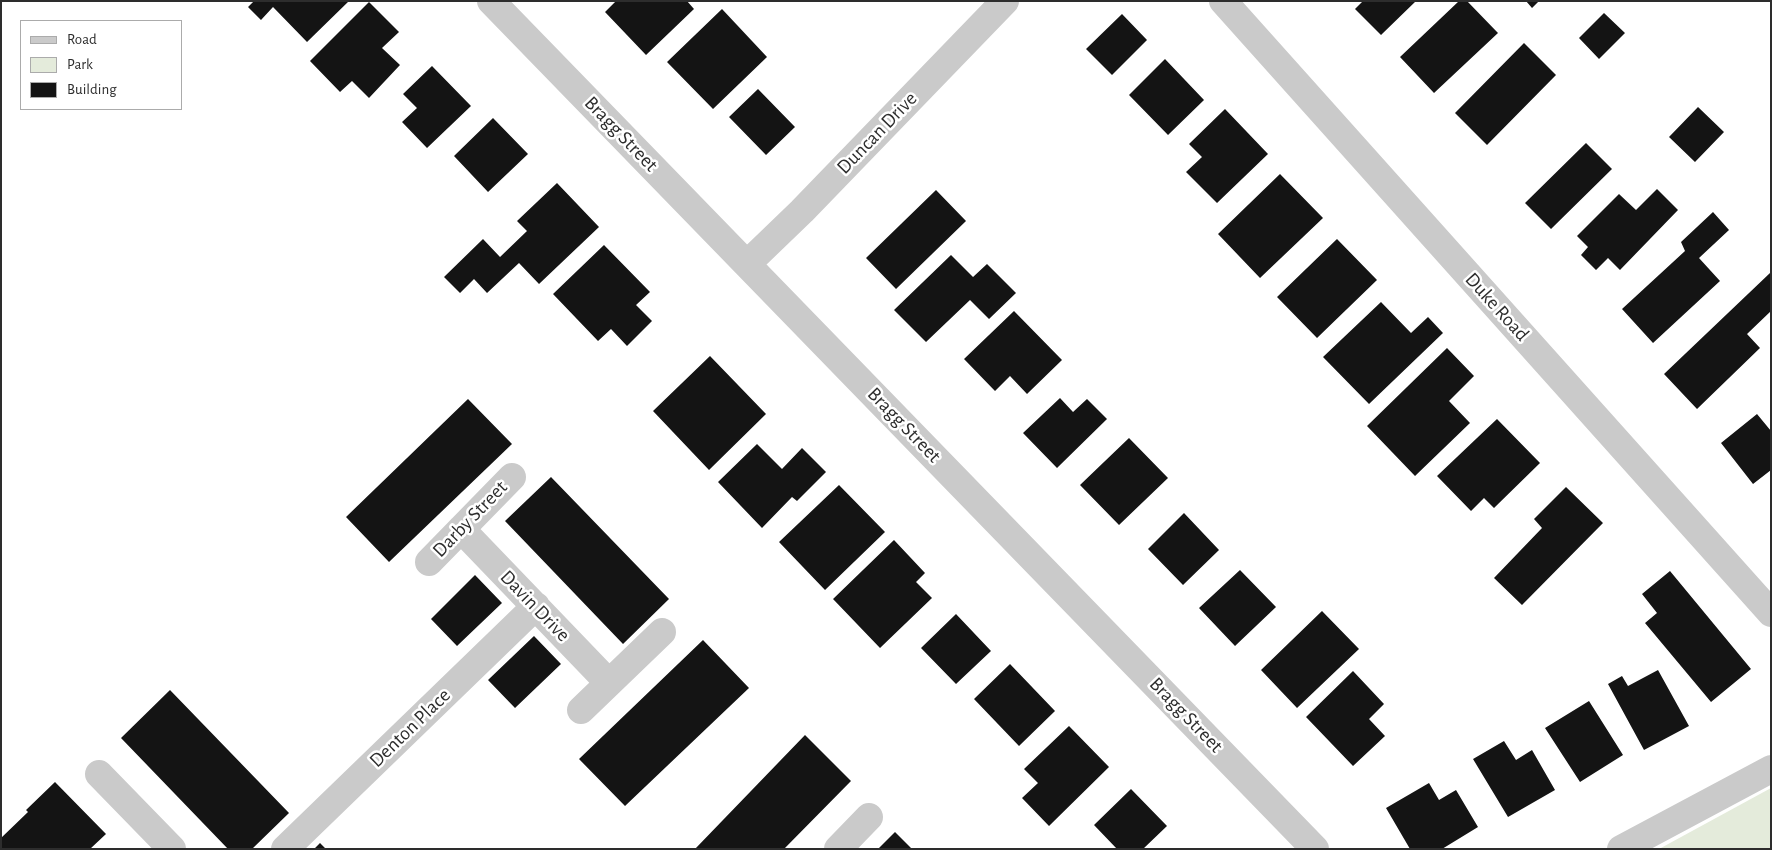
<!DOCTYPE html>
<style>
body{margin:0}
#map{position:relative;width:1772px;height:850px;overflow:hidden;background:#fff;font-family:"Alegreya Sans",sans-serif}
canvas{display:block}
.frame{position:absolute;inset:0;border:2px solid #2d2d2d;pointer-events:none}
.legend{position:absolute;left:20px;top:20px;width:162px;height:90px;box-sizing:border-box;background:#fff;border:1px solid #ababab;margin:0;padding:6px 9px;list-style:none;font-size:15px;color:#2d2d2d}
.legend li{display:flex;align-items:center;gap:10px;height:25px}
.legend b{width:25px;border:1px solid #ababab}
</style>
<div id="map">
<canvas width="1772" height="850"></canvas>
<div class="frame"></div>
<ul class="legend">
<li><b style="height:6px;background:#cacaca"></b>Road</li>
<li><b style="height:14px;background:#e4ebdb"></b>Park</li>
<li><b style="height:14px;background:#141414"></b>Building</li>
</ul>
</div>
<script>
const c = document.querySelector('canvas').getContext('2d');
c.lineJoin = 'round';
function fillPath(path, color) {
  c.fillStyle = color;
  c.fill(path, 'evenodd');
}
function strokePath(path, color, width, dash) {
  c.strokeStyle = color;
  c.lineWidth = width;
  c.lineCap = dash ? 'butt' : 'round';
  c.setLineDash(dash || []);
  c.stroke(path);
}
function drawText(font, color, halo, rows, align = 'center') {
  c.font = font + ' "Alegreya Sans",sans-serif';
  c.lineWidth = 5;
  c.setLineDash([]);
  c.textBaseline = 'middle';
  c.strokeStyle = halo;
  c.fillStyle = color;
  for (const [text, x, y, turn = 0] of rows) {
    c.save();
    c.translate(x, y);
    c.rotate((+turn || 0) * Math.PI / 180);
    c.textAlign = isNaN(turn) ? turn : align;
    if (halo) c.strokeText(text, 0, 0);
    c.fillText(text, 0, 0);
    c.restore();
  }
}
fillPath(new Path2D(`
 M1771 788V849H1659Z`), '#e4ebdb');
fillPath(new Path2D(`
 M254 1H349L307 42 273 7 261 20 248 7Z
 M616 1H687L694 9 646 55 605 12Z
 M1363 1H1416L1381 35 1355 9Z
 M1459 1H1467L1498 33 1434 93 1400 57Z
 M1526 1H1539L1532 8Z
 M369 2 399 32 382 48 400 65 369 98 352 81 340 92 310 61Z
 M722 9 767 57 713 109 667 62Z
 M1604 13 1625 33 1599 59 1579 38Z
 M1122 14 1147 40 1112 75 1086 49Z
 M1524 43 1556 75 1487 145 1455 113Z
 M1165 59 1204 100 1168 135 1129 95Z
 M432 66 471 106 427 148 402 122 417 108 403 94Z
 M758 89 795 127 766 155 729 117Z
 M1698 107 1724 132 1695 162 1669 137Z
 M1225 109 1268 154 1217 203 1186 172 1202 157 1189 144Z
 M493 118 528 154 488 192 454 156Z
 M1586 143 1612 169 1551 229 1525 203Z
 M1280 174 1323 218 1260 278 1218 234Z
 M557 183 599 227 539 284 519 263 487 293 474 279 460 293 444 277 483 239 500 257 527 231 517 221Z
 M1657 189 1678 210 1620 270 1608 258 1596 270 1581 255 1588 247 1577 236 1619 194 1636 210Z
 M936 190 966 221 896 289 866 258Z
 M1713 212 1729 230 1699 258 1720 281 1653 343 1622 309 1685 251 1681 242Z
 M1337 239 1377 280 1317 338 1277 297Z
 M604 245 650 292 636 305 652 321 627 346 611 329 598 341 553 294Z
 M951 255 973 277 987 264 1016 293 989 319 970 300 926 342 894 310Z
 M1770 273 1771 311 1747 334 1760 348 1697 409 1664 374Z
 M1381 302 1411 333 1428 317 1443 333 1369 404 1323 357Z
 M1014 311 1062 360 1027 394 1010 376 995 391 964 359Z
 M1447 348 1474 376 1449 401 1470 423 1415 476 1367 426Z
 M710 356 766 414 709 470 653 411Z
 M1060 398 1073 412 1087 399 1107 419 1057 468 1023 433Z
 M468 399 512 444 389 562 346 517Z
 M1757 414 1771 431V470L1753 484 1721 443Z
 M1497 419 1540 463 1494 508 1484 498 1471 511 1437 476Z
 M1129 438 1168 478 1119 525 1080 485Z
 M757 444 782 469 802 448 826 472 797 501 792 497 762 528 718 482Z
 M551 477 669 599 623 644 505 521Z
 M839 485 885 532 825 590 779 542Z
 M1566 487 1603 523 1522 605 1494 578 1542 528 1534 519Z
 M1184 513 1219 550 1183 585 1148 549Z
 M894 540 925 573 916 582 932 598 880 648 833 599Z
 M1240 570 1276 607 1235 646 1199 608Z
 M1670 571 1751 669 1711 702 1645 623 1657 613 1642 594Z
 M475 575 502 603 457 646 431 619Z
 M1322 611 1359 649 1297 708 1261 670Z
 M956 614 991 651 956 684 921 648Z
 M534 636 561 664 515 708 488 680Z
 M703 640 749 688 625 806 579 759Z
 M1010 664 1055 711 1019 746 974 699Z
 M1658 670 1689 726 1644 750 1608 684 1622 676 1628 686Z
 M1353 671 1384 704 1369 719 1385 736 1353 766 1306 717Z
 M170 690 289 813 252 849H228L121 738Z
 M1589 701 1623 755 1580 782 1545 728Z
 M1069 726 1109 767 1049 826 1022 798 1038 783 1024 769Z
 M805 735 851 781 784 849H695Z
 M1504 741 1516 760 1532 750 1555 790 1508 817 1473 759Z
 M55 782 106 834 90 849H1V838L28 812 26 810Z
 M1429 783 1439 800 1456 790 1478 827 1442 849H1410L1386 808Z
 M1131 789 1167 826 1143 849H1117L1094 825Z
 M895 832 912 849H878Z
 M320 843 326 849H314Z`), '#141414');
strokePath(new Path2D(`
 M491 1 1315 849
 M1223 1 1771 613
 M747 264 802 211 1005 1
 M461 529 609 683
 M429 562 512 477
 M581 710 662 632
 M99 774 172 849
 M285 849 536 606
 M838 849 869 817
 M1621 849 1771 769`), '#cacaca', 28);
drawText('20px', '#2d2d2d', '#fff', [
 ["Duncan Drive",877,133,-46],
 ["Bragg Street",621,134,46],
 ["Duke Road",1497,307,48],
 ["Bragg Street",904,425,46],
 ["Darby Street",470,519,-46],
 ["Davin Drive",535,606,46],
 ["Bragg Street",1186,715,46],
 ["Denton Place",410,728,-44]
]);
</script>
